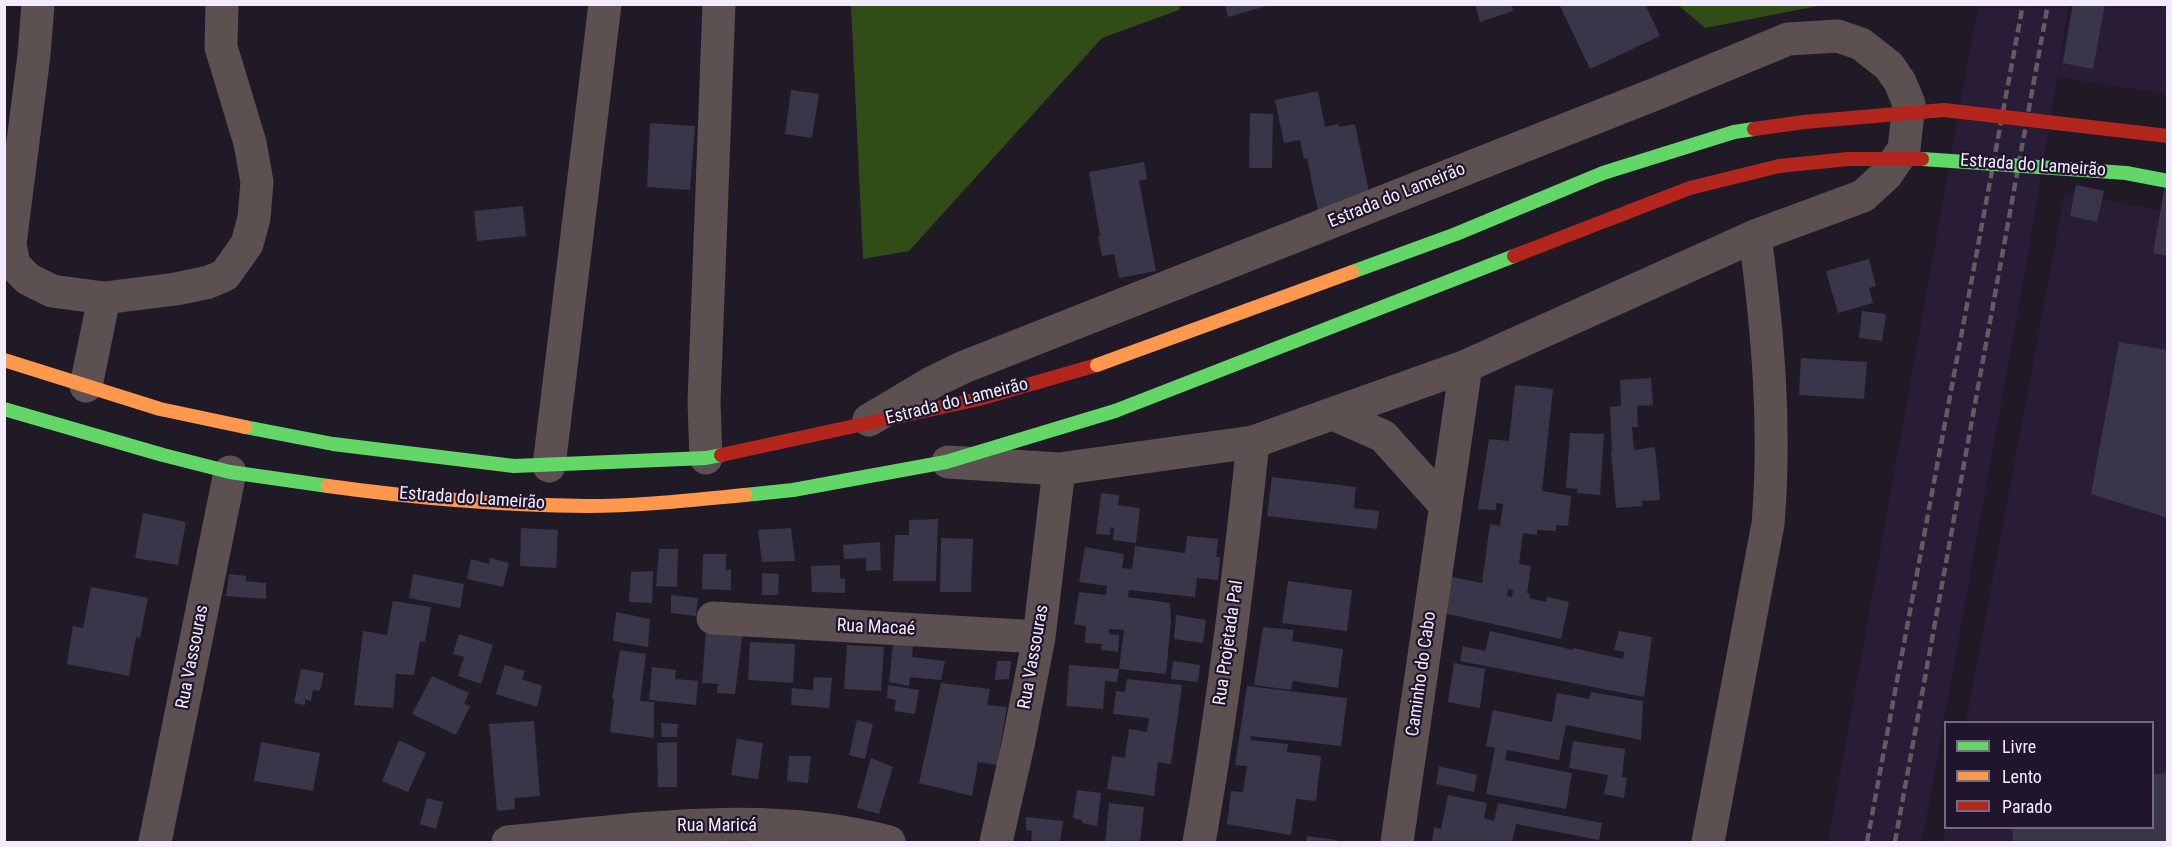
<!DOCTYPE html>
<meta charset="utf-8">
<style>
body{margin:0}
#map{position:relative;width:2172px;height:847px;overflow:hidden;background:#201a27;font-family:"Roboto Condensed",sans-serif}
canvas{display:block}
.frame{position:absolute;inset:0;border:6px solid #f1ebfb;pointer-events:none}
.legend{position:absolute;left:1944px;top:721px;width:210px;height:108px;box-sizing:border-box;background:#1f152c;border:2px solid #736b7f;margin:0;padding:8px 10px;list-style:none;font-size:18px;color:#f1ebfb}
.legend li{display:flex;align-items:center;gap:12px;height:30px}
.legend b{width:30px;border:2px solid #736b7f}
</style>
<div id="map">
<canvas width="2172" height="847"></canvas>
<div class="frame"></div>
<ul class="legend">
<li><b style="height:8px;background:#63d668"></b>Livre</li>
<li><b style="height:8px;background:#ff974d"></b>Lento</li>
<li><b style="height:8px;background:#b3261e"></b>Parado</li>
</ul>
</div>
<script>
const c = document.querySelector('canvas').getContext('2d');
c.lineJoin = 'round';
function fillPath(path, color) {
  c.fillStyle = color;
  c.fill(path, 'evenodd');
}
function strokePath(path, color, width, dash) {
  c.strokeStyle = color;
  c.lineWidth = width;
  c.lineCap = dash ? 'butt' : 'round';
  c.setLineDash(dash || []);
  c.stroke(path);
}
function drawText(font, color, halo, rows, align = 'center') {
  c.font = font + ' "Roboto Condensed",sans-serif';
  c.lineWidth = 4.5;
  c.setLineDash([]);
  c.textBaseline = 'middle';
  c.strokeStyle = halo;
  c.fillStyle = color;
  for (const [text, x, y, turn = 0] of rows) {
    c.save();
    c.translate(x, y);
    c.rotate((+turn || 0) * Math.PI / 180);
    c.textAlign = isNaN(turn) ? turn : align;
    if (halo) c.strokeText(text, 0, 0);
    c.fillText(text, 0, 0);
    c.restore();
  }
}
fillPath(new Path2D(`
 M1978 5H2069L2029 249 1922 842H1828Z
 M2072 5H2167V94L2058 77Z
 M2065 192 2167 212V842H1943L1946 828H2152V722H1966Z`), '#281c37');
fillPath(new Path2D(`
 M851 5V4L1181 5 1179 10 1102 38 909 251 863 259Z
 M1678 5H1823L1705 28Z`), '#314c17');
fillPath(new Path2D(`
 M1225 4H1270V5L1228 17Z
 M1475 4H1511L1513 11 1480 22Z
 M1559 4H1645L1660 36 1590 69Z
 M2073 4H2105L2093 69 2063 63Z
 M791 90 819 94 812 138 785 134Z
 M1318 91 1325 127 1338 124 1339 127 1355 124 1374 216 1321 226 1307 158 1304 159 1300 140 1284 143 1275 100Z
 M1250 113 1273 114 1272 168H1249Z
 M650 123 695 126 690 190 647 187Z
 M1144 162 1147 179 1139 181 1156 271 1119 278 1114 254 1102 256 1098 236H1100L1089 172Z
 M2166 179H2168V256L2153 253Z
 M2076 185 2104 191 2097 222 2070 216Z
 M523 206 526 236 477 241 474 211Z
 M1869 259 1876 286 1869 288 1873 303 1838 313 1826 271Z
 M1862 311 1886 314 1882 341 1859 338Z
 M2119 342 2168 350V518L2091 494Z
 M1801 358 1867 362 1864 399 1799 395Z
 M1651 378 1653 405 1637 406 1638 427H1632L1634 450 1655 447 1660 500 1642 501V506L1616 508 1611 452 1612 451 1610 407 1621 406 1620 380Z
 M1515 385 1553 389 1542 491 1571 496 1568 526 1556 525V531L1537 530V535L1523 533 1519 564 1531 566 1527 593 1530 594 1529 598 1546 602 1547 597 1569 602 1561 639 1443 613 1447 576 1482 583 1490 524 1500 526 1503 504 1496 503V510L1478 509 1489 439 1509 441ZM1508 589 1513 590 1512 597 1507 596Z
 M1570 433 1604 434 1600 495 1577 493 1578 489 1566 488Z
 M1272 477 1356 487 1354 508 1379 511 1377 529 1267 516Z
 M1101 493 1119 495 1118 505 1140 508 1136 543 1113 540 1114 528 1111 527 1110 535 1096 534Z
 M143 513 186 522 178 565 135 558Z
 M938 519 936 581H893L895 535H909V520Z
 M521 528 558 530 556 568 520 566Z
 M791 528 795 561 762 562 758 530Z
 M1187 536 1218 539 1216 557H1220L1218 580 1197 578 1195 597 1129 590 1128 597 1170 603 1171 622 1166 674 1119 669 1124 630 1109 629V634L1119 635 1118 652 1101 650 1102 644 1085 643 1086 626 1074 624 1079 592 1106 595 1107 586 1079 582 1085 547 1124 554 1122 568 1132 569 1135 546 1185 553Z
 M941 538 973 539 971 592H940Z
 M880 542 881 570 866 571V558L844 559 843 545Z
 M659 549H678L677 587 656 586Z
 M703 554H726V570H731V590L702 589Z
 M490 558 509 563 503 587 467 579 471 559 489 564Z
 M840 565V578L845 579V593L812 592 811 566Z
 M653 571 652 603 629 602 631 572Z
 M762 573 779 574 778 595H762Z
 M229 574 246 576V581L266 583V599L226 596Z
 M413 574 464 584 460 608 409 598Z
 M1288 581 1352 590 1347 631 1282 623Z
 M91 587 148 598 140 638 136 637 129 676 67 664 73 626 83 628Z
 M671 595 698 598 696 616 671 613Z
 M393 601 431 607 425 642 420 641 414 675 396 674 393 708 354 705 363 631 387 635Z
 M616 612 650 619 648 647 613 641Z
 M1176 615 1206 620 1203 643 1174 639Z
 M707 618 744 622 735 694 717 693 718 684 702 683Z
 M1263 627 1294 630 1292 641 1343 649 1338 688 1293 681 1291 690 1254 685Z
 M1490 631 1573 650V648L1623 659 1624 652 1614 650 1619 631 1652 637 1644 697 1460 661 1463 646 1485 651Z
 M459 634 493 645 481 684 458 676 464 657 453 654Z
 M750 642 795 644 793 683 748 680Z
 M893 644 913 646 912 657 945 661 941 680 910 677 909 686 889 682Z
 M847 645 884 647 881 691 844 689Z
 M620 650 646 654 640 701 654 702V738L610 732 614 699H612Z
 M997 661H1011L1009 679 995 680Z
 M1173 661 1200 665 1198 682 1171 679Z
 M1454 663 1485 669 1480 708 1448 702Z
 M505 665 525 671 522 679 542 686 537 707 496 694Z
 M1069 665 1119 669 1117 682 1105 681 1103 709 1066 706Z
 M652 667 676 670 675 679 698 681 696 705 649 700Z
 M301 669 324 673 320 691 313 690 311 701 305 699V705L294 703Z
 M432 676 469 693 464 704 470 706 456 735 412 714Z
 M814 677 832 678 829 708 791 705 792 688 813 690Z
 M1127 679 1182 685 1171 764 1158 762 1154 796 1107 789 1112 756 1125 758 1129 729 1147 732 1149 718 1113 714 1116 691 1125 692Z
 M941 683 990 689 987 705 1007 707 997 765 978 762 972 796 919 783Z
 M888 685 919 690 915 714 894 711 896 700 887 698Z
 M1247 686 1347 698 1341 746 1251 736 1250 740 1288 744 1287 752 1321 756 1316 801 1296 799 1291 835 1227 824 1231 791 1243 792 1247 766 1235 765Z
 M1591 692 1643 701 1641 740 1566 725 1559 760 1507 750 1505 760 1572 773 1566 809 1486 794 1495 748 1486 746 1493 710 1552 722 1557 693 1589 699Z
 M857 720 873 724 865 759 849 755Z
 M534 721 540 796 514 798 515 809 497 811 489 724Z
 M661 723 678 724 677 737H662Z
 M737 739 763 743 758 779 731 775Z
 M399 740 426 753 408 792 382 781Z
 M1573 741 1625 749 1622 777 1627 778 1624 798 1604 794 1608 775 1569 768Z
 M261 742 320 753 313 791 254 781Z
 M677 742V787H658L657 743Z
 M789 756H811L808 783 787 781Z
 M871 758 893 767 879 814 857 808Z
 M1439 766 1477 775 1474 792 1436 784Z
 M2168 773V842H2013L2012 828H2152V774Z
 M1077 790 1101 793 1097 826 1082 823V820L1073 818Z
 M1448 795 1487 803 1484 818 1494 821 1498 803 1602 823 1599 840 1516 824 1512 842H1432L1434 827 1441 829Z
 M427 798 443 802 436 829 420 824Z
 M1109 803 1144 807 1140 842H1105Z
 M1026 817 1063 821 1060 842H1031L1032 831 1026 830Z
 M1307 836 1337 840V842H1306Z`), '#39364a');
strokePath(new Path2D(`
 M38 4 34 55 10 244 14 265 28 279 52 291 104 298 176 289 209 282 225 275 247 244 254 218 257 182 250 143 221 47 222 4
 M86 386 104 298
 M1333 414 1383 436 1446 506
 M869 420 933 382 964 367 1658 93 1788 39 1838 36 1861 44 1889 66 1900 82 1909 104 1904 149 1886 175 1863 196 1755 236 1466 366 1253 442 1059 469 948 462
 M706 458 704 402 719 4
 M549 466 605 4
 M713 618 1039 637
 M155 842 230 472
 M508 842C634 830 764 809 889 842
 M996 842 1018 745 1039 637 1059 469
 M1199 842C1223 710 1239 576 1253 442
 M1397 842 1466 366
 M1708 842 1768 524C1776 428 1768 332 1755 236`), '#5c5051', 33);
strokePath(new Path2D(`
 M4 409 163 455 230 472 328 486
 M245 427 333 444 514 466 706 458 721 455
 M745 495 793 490 946 462 1115 411`), '#63d668', 14);
strokePath(new Path2D(`
 M4 360 160 409 245 427
 M328 486C414 498 500 505 587 506 639 506 693 500 745 495`), '#ff974d', 14);
strokePath(new Path2D(`
 M721 455 979 399 1097 365`), '#b3261e', 14);
strokePath(new Path2D(`
 M1867 842 2023 4
 M1895 842 2048 4`), '#635b60', 4.5, [9, 4.5]);
strokePath(new Path2D(`
 M1922 159 2126 173 2168 181
 M1352 272 1456 234 1603 173 1734 132 1754 129
 M1115 411 1514 256`), '#63d668', 14);
strokePath(new Path2D(`
 M1097 365 1352 272`), '#ff974d', 14);
strokePath(new Path2D(`
 M1754 129 1804 122 1944 110 2168 136
 M1514 256 1690 188 1779 166 1848 159H1922`), '#b3261e', 14);
drawText('18px', '#f1ebfb', '#1f152c', [
 ["Estrada do Lameirão",2033,166,4],
 ["Estrada do Lameirão",1397,196,-22],
 ["Estrada do Lameirão",957,402,-14],
 ["Estrada do Lameirão",472,499,4],
 ["Rua Macaé",876,628,3],
 ["Rua Projetada Pal",1229,643,-82],
 ["Rua Vassouras",193,657,-79],
 ["Rua Vassouras",1034,657,-80],
 ["Caminho do Cabo",1422,674,-82],
 ["Rua Maricá",717,826]
]);
</script>
